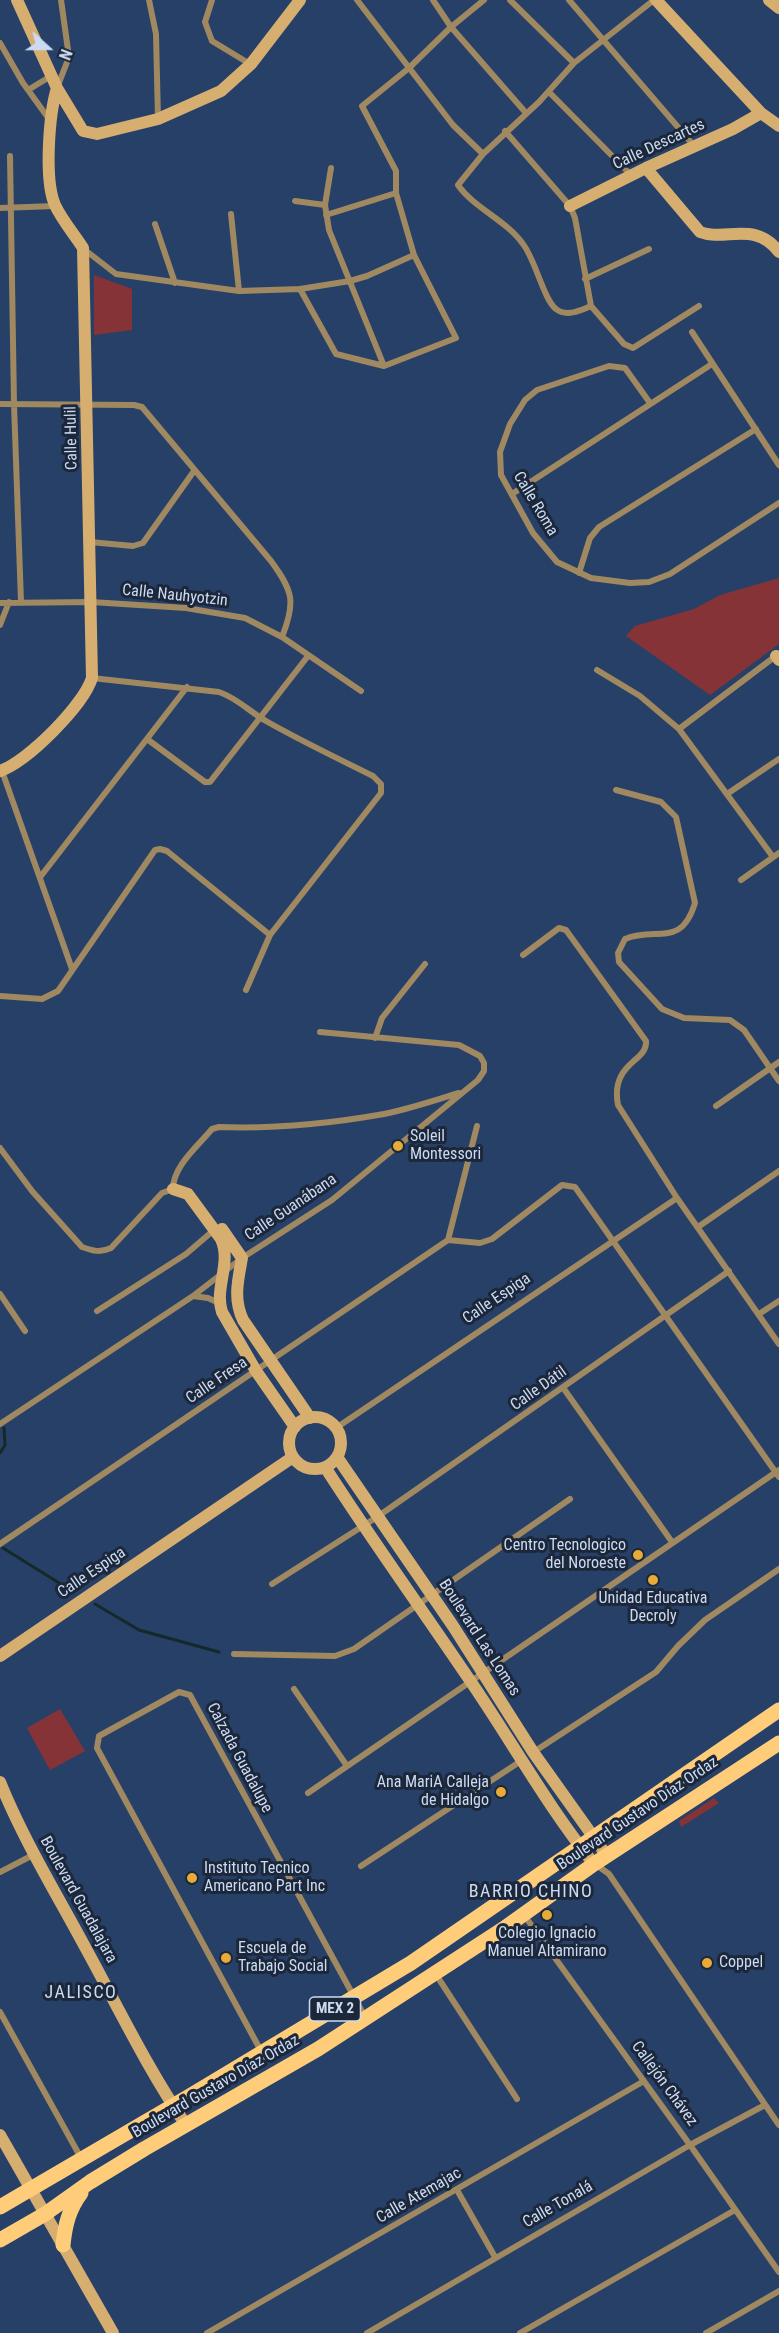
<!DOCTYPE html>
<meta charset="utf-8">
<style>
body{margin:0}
#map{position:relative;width:779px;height:2333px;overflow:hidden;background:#274068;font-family:"Roboto Condensed",sans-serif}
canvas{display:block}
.north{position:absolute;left:18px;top:18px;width:60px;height:60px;-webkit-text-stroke:4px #1c273a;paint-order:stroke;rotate:111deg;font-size:16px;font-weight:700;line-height:24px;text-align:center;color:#ccdbf4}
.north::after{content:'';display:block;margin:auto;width:21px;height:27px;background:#ccdbf4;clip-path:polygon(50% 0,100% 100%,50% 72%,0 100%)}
</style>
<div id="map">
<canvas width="779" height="2333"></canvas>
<div class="north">N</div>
</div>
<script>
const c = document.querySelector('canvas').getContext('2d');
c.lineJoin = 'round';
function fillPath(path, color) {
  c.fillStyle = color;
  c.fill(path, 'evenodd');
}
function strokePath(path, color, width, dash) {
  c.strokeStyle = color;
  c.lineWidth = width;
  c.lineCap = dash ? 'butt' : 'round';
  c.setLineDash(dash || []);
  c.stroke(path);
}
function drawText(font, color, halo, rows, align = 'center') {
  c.font = font + ' "Roboto Condensed",sans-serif';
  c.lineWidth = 6;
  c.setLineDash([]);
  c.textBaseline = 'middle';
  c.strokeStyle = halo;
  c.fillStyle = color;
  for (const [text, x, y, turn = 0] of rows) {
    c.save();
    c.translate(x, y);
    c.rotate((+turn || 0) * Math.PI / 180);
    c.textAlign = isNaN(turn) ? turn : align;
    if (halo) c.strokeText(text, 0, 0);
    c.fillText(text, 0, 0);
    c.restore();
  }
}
fillPath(new Path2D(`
 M94 275 132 289V330L94 335Z
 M779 578V644L710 695 626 636 635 626 694 609 720 595Z
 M60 1709 85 1751 50 1770 27 1728Z
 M714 1798 719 1803 681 1827 679 1821Z`), '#863338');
strokePath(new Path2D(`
 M0 1453 5 1445 4 1428
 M3 1548 72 1591
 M95 1604 139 1630 219 1652`), '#14292a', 3);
strokePath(new Path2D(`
 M149 0 156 34 158 119
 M212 0 205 22 212 41 250 64
 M357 0 453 125 483 154
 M433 0 451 27 526 113
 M510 0 574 63
 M569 0 695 147
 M0 43 23 83 49 119
 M57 88 69 57 61 0
 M28 90 51 76
 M549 92 632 176
 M505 131 570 206 575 218 591 306 624 344 633 348 699 306
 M10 156 14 404 21 602
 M331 168 325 205 329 230 384 366
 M295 201 325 205
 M0 208 55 206
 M231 214 239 291
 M326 215 396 193
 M155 224 175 283
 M85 250 116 274 239 291 300 289 350 281 367 276 414 255
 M585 279 649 249
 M300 289 336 354 384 366 456 338 414 255 396 193V171L362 106 409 68 451 27 484 0
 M591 306C580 311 566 317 556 309 544 300 535 259 523 244 506 220 474 208 458 185L483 154 539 102 574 63 654 0
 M692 332 779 465
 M650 403 625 368 609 366 537 390 525 400 510 424 500 452 501 475 533 533 557 562 591 578 630 583 649 582 670 574 779 503
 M0 404 134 405 142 407 271 561C293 591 296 602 282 637
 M512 494 712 364
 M90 542 133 546 143 543 194 471
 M579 573 590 538 599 527 756 429
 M0 603 91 602 186 608 245 618 282 637 361 691
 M0 625 9 602
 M597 670 640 696 679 729 773 857
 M92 678 219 692C237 698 250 712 266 721 301 741 337 758 373 776L381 784V793L270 935 246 990
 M679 729 777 655
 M147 739 205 782H210L308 656
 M2 771 72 969
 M616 790 661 802 676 817 695 903C681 949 656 926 625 939L618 953 619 962 662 1009 684 1018 730 1020 744 1030 779 1081
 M727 794 779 759
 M41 876 187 687
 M741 880 779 853
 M523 955 559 928 566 930 646 1041C648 1062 610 1062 618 1105L677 1198 779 1344
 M0 996 42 999 58 991 155 850 160 849 167 851 270 935
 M375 1038 382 1018 425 964
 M716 1106 779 1062
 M0 1148 32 1191 82 1247C93 1251 100 1253 111 1248L162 1193 173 1189C173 1166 198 1146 212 1129L219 1127C275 1129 328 1124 384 1114 409 1109 435 1100 459 1093
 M698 1227 779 1171
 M448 1240 480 1243 492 1239 562 1185 575 1187 779 1477
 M448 1240 477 1126
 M0 1294 25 1331
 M193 1296 208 1298 219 1303
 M97 1311 186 1254 214 1230
 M759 1314 779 1301
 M564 1389 672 1542
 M0 1424 193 1296 242 1258 332 1200 478 1080 484 1071V1063L480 1056 459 1045 320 1032
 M336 1428 677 1198
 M0 1544 448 1240
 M272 1584 377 1517 729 1271
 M234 1654 335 1656 354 1649 570 1499
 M294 1689 347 1766
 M532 1753 656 1672 678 1646 705 1620 779 1569
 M308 1793 779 1470
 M595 1864 609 1874 779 2125
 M361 1866 524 1759
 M0 1872 33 1855
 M524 1915 690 2145 779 2272
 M435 1973 517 2099
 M0 2012 81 2158
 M261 2051 97 1748 99 1736 179 1692 190 1695 365 2017
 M457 2190 495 2257
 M207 2333 644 2081
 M367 2333 690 2145 765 2105
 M520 2333 735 2210
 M706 2333 779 2291`), '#a08861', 6);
strokePath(new Path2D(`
 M17 0 57 88 83 131 97 134 158 119 221 91 251 64 300 0
 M656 0 761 113 779 126
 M769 0 779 8
 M646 168 700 232C725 242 755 220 779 252
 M570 206 646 168 733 129 761 113
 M776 656 779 660
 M0 771C28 761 83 706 92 678L83 248C74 234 62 220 55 205 44 180 49 114 57 88
 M173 1189 188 1194 221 1239C232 1263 214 1288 222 1312L256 1371 295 1427
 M222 1229 242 1258C238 1280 233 1299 243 1320L310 1418
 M289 1443a26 26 0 1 1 52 0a26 26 0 1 1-52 0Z
 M337 1457 453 1626 533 1752 607 1856
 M325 1467C371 1539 421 1608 469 1679 511 1740 547 1806 594 1864
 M0 1656 293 1457
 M0 1782C23 1839 55 1891 84 1945 117 2005 147 2068 186 2125
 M0 2135 113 2333`), '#d6af70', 12);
strokePath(new Path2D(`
 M0 2207 188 2097 411 1963 779 1710
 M0 2240 45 2214 90 2182 144 2149 318 2049 503 1929 594 1864 779 1743
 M63 2245C65 2225 69 2209 81 2193`), '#ffcd7a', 15);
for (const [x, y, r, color] of [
 [398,1146,6,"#e8ab37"],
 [638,1555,6,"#e8ab37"],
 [653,1580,6,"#e8ab37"],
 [501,1792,6,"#e8ab37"],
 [192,1878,6,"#e8ab37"],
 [547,1915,6,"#e8ab37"],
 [226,1958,6,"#e8ab37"],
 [707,1963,6,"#e8ab37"]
]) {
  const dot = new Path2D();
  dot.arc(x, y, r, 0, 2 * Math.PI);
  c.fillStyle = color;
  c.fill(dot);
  strokePath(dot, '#1c273a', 2);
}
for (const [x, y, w] of [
 [335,2009,51]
]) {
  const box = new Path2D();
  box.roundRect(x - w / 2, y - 12, w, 24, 4.5);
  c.fillStyle = '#1c273a';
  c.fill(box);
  strokePath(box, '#ccdbf4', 1.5);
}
drawText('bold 15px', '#ccdbf4', null, [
 ["MEX 2",335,2009]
]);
drawText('16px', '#ccdbf4', '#1c273a', [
 ["Calle Descartes",659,145,-25],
 ["Calle Hulil",72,438,-91],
 ["Calle Roma",535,504,59],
 ["Calle Nauhyotzin",175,596,6],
 ["Calle Guanábana",291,1208,-34],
 ["Calle Espiga",497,1299,-34],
 ["Calle Fresa",217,1381,-34],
 ["Calle Dátil",539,1389,-35],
 ["Calle Espiga",92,1573,-34],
 ["Boulevard Las Lomas",479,1638,57],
 ["Calzada Guadalupe",239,1758,62],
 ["Boulevard Gustavo Díaz Ordaz",638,1814,-34],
 ["Boulevard Guadalajara",78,1900,61],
 ["Callejón Chávez",664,2084,54],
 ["Boulevard Gustavo Díaz Ordaz",216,2087,-30],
 ["Calle Atemajac",419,2196,-30],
 ["Calle Tonalá",558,2205,-30]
]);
drawText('16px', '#ccdbf4', '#1c273a', [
 ["Soleil",410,1137],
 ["Montessori",410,1155],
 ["Centro Tecnologico",626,1546,"right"],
 ["del Noroeste",626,1564,"right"],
 ["Unidad Educativa",653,1599,"center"],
 ["Decroly",653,1617,"center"],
 ["Ana MariA Calleja",489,1783,"right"],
 ["de Hidalgo",489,1801,"right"],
 ["Instituto Tecnico",204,1869],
 ["Americano Part Inc",204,1887],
 ["Colegio Ignacio",547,1934,"center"],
 ["Manuel Altamirano",547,1952,"center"],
 ["Escuela de",238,1949],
 ["Trabajo Social",238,1967],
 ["Coppel",719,1963]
], 'left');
c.letterSpacing = '1.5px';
drawText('18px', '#ccdbf4', '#1c273a', [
 ["BARRIO CHINO",531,1892],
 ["JALISCO",81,1993]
]);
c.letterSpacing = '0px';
</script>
